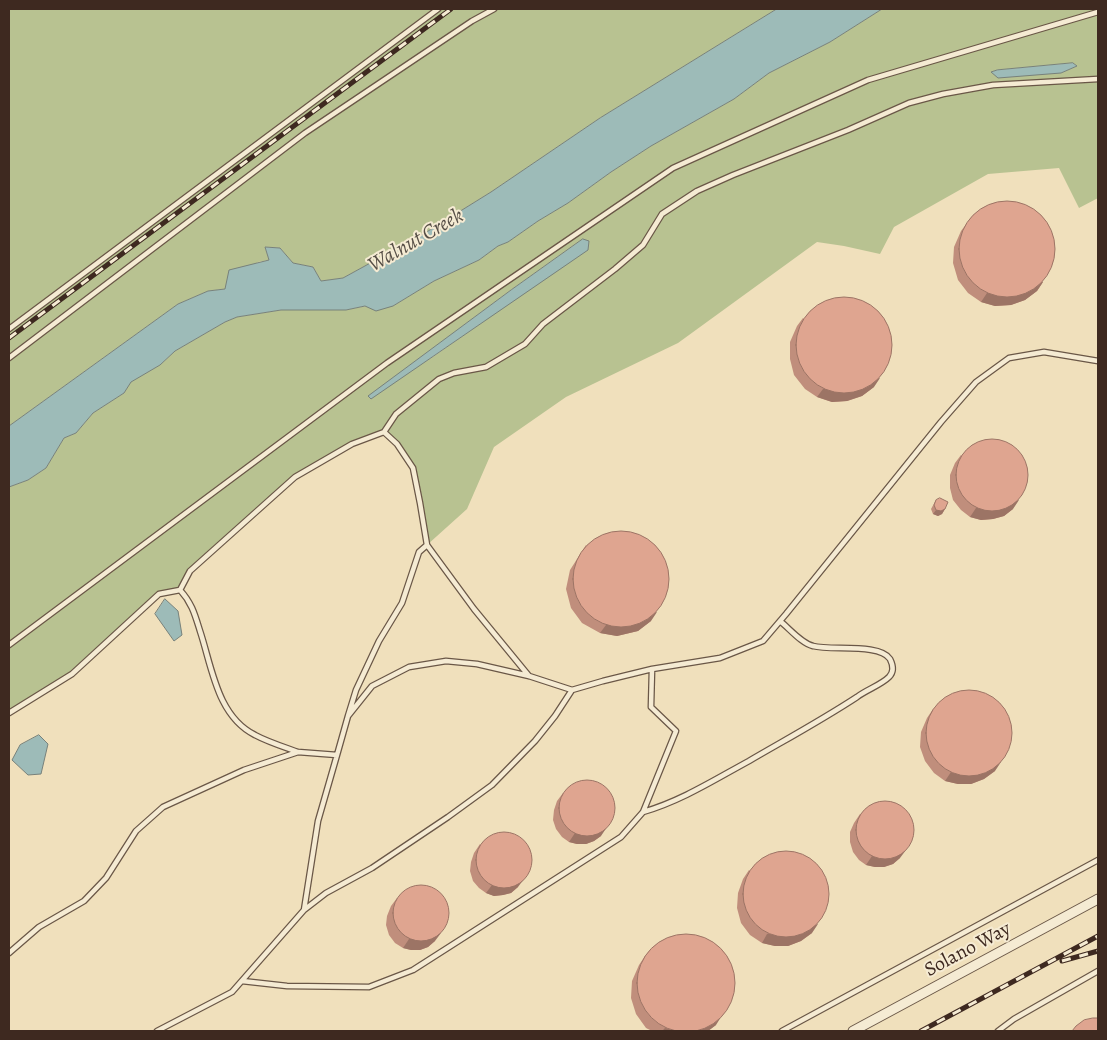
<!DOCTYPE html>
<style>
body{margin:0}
#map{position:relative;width:1107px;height:1040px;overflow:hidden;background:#f0e0bc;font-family:Alegreya,serif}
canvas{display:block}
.frame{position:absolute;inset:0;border:10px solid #3e2920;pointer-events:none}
</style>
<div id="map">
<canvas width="1107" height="1040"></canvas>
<div class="frame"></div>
</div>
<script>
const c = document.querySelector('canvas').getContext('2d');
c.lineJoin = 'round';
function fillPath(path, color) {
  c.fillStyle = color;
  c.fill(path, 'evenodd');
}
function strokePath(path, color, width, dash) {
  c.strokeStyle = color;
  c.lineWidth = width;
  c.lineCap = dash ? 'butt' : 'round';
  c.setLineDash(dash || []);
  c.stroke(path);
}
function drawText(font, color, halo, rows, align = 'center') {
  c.font = font + ' Alegreya,serif';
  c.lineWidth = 4;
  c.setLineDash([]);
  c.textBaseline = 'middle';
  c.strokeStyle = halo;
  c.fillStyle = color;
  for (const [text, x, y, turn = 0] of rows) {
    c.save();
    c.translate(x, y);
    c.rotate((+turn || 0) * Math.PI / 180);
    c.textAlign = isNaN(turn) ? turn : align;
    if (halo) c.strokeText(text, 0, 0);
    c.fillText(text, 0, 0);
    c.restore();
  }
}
fillPath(new Path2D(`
 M9 9H777L600 118 491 192 425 233 343 278 321 281 313 267 293 263 280 248 265 247 269 260 258 262 225 289 208 291 178 304 9 426Z
 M882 9H1098V198L1079 208 1059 168 988 174 894 227 880 254 844 246 817 242 678 343 566 397 494 447 467 509 427 545 413 468 397 444 384 433 352 444 295 478 190 571 180 590 159 594 72 674 9 713V487L28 480 46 468 64 438 76 433 93 413 124 393 130 382 160 365 175 351 225 322 237 317 281 310H346L366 306H393L434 281 479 260 498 246 508 242 538 221 568 203 611 172 651 146 734 99 769 73 830 42ZM1073 63 1077 66 1061 73 991 72 997 70ZM583 239 481 323 434 356 369 396 511 290Z`), '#b8c291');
const water = new Path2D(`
 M777 9H882L830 42 769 73 734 99 651 146 611 172 568 203 538 221 508 242 498 246 479 260 434 281 393 306 376 311 365 306 346 310H281L237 317 225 322 175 351 160 365 131 382 124 393 93 413 76 433 64 438 46 468 28 480 9 487V426L178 304 208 291 225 289 229 270 269 260 265 247 280 248 293 263 313 267 321 281 343 278 425 233 491 192 600 118Z
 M1073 63 1077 66 1061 73 998 78 991 72 997 70Z
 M583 239 589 241 588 250 371 399 368 396 511 290Z
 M165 599 178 611 182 635 174 641 155 614Z
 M39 735 48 744 41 774 28 775 12 760 20 745Z`);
fillPath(water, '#9dbbb8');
strokePath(water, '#77817b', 1);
const service = new Path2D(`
 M9 329 438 9
 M9 358 305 133 472 21 494 9
 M384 432 397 444 413 468 420 503 427 545
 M180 590C192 603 195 615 200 631 212 667 217 716 255 735 268 742 284 747 298 752
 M9 645 387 363 673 168 868 80 1098 12
 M9 713 72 674 159 594 180 590 190 571 295 477 352 444 384 432 396 414 439 379 454 373 486 367 525 344 543 324 615 269 643 245 662 214 697 191 733 175 848 130 909 103 943 94 993 85 1098 79
 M348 716 356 690 379 641 402 603 419 552 427 545 474 609 529 676
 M337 755 348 716 372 686 409 667 446 661 477 664 529 676 572 690
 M643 812C681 801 714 780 749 761 785 740 822 720 857 697 866 690 881 685 889 677 894 672 893 665 890 659 880 643 831 651 813 646 801 643 790 629 780 621
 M304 910 326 893 372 868 448 817 492 785 535 741 555 716 572 690 603 681 652 669 720 658 763 641 786 614 941 422 976 382 1009 358 1044 352 1098 361
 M9 953 39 927 84 901 106 878 136 831 163 807 244 770 298 752 337 755 318 821 304 910 232 992 157 1031
 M242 981 287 986 369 987 413 970 621 837 643 812 676 731 651 707 652 669
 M782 1031 1098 860
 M998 1031 1014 1019 1098 971`);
const minor = new Path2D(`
 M853 1031 1098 899`);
strokePath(service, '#6a5747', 7);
strokePath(minor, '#6a5747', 11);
strokePath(service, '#f5ebd3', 4.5);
strokePath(minor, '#f5ebd3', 9);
const rail = new Path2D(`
 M9 338 451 9
 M1062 961 1098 951
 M921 1031 1098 936`);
strokePath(rail, '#3e2920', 5);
strokePath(rail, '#f5ebd3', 3, [9]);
fillPath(new Path2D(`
 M967 223 1043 282 1037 291 1025 300 1011 305 995 306 981 302 968 293 958 280 953 263 954 247 961 231Z
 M803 318 874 387 862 396 847 401 832 402 817 397 805 389 794 375 790 359V342L797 326Z
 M961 455 1013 509 1004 516 993 519 981 520 970 517 961 510 953 500 950 488V475L955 463Z
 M936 500 945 509 942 514 938 516 933 514 931 509Z
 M586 545 651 621 638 631 617 636 600 633 582 623 571 608 566 589 570 570Z
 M933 709 995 771 984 779 971 784H958L945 781 934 773 925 761 920 747 921 732 927 718Z
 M563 793 601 836 594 841 586 844H577L569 842 562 837 556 829 553 820 554 810 557 801Z
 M860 814 900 858 893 864 884 867H875L866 865 859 860 853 852 850 842V832L854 823Z
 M480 844 518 887 511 893 503 895 494 896 486 893 479 888 473 881 470 871 471 862 474 853Z
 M749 870 812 933 801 941 788 946H775L762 943 750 935 741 923 737 908 738 893 743 879Z
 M397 898 435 941 428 947 420 950H411L403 948 395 943 389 935 386 925 387 916 391 906Z
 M645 956 716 1025 708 1031H652L646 1028 636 1014 631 998 632 981 639 965Z`), '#c08e7c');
fillPath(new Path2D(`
 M1043 282 1037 291 1025 300 1011 305 995 306 981 302 987 293Z
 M880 378 874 387 862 396 847 401 832 402 817 397 823 389Z
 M1019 500 1013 509 1004 516 993 519 981 520 970 517 976 508Z
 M945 509 942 514 938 516 933 514 936 510Z
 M657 612 651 621 638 631 617 636 600 633 606 625Z
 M1001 762 995 771 984 779 971 784H958L945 781 951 772Z
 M607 827 601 836 594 841 586 844H577L569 842 575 833Z
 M906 850 900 858 893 864 884 867H875L866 865 872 856Z
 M524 879 518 887 511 893 503 895 494 896 486 893 492 885Z
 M818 924 812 933 801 941 788 946H775L762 943 767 934Z
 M441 933 435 941 428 947 420 950H411L403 948 409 939Z
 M721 1017 716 1025 708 1031H696Z
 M665 1028 677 1031H662Z`), '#9c7465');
const building = new Path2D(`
 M959 249a48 48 0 1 1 96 0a48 48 0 1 1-96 0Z
 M796 345a48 48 0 1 1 96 0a48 48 0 1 1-96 0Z
 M956 475a36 36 0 1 1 72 0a36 36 0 1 1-72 0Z
 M940 498 948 502 945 509 941 511 936 510 934 505 936 500Z
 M573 579a48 48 0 1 1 96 0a48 48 0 1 1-96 0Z
 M926 733a43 43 0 1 1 86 0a43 43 0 1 1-86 0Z
 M559 808a28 28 0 1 1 56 0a28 28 0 1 1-56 0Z
 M856 830a29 29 0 1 1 58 0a29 29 0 1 1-58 0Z
 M476 860a28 28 0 1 1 56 0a28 28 0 1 1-56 0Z
 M743 894a43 43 0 1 1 86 0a43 43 0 1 1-86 0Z
 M393 913a28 28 0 1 1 56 0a28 28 0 1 1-56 0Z
 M637 983a49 49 0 1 1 98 0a49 49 0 1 1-98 0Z
 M1093 1018H1098V1031H1072L1076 1026 1084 1020Z`);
fillPath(building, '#dfa590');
strokePath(building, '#9c7465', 1);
drawText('20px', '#3e2920', '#f5ebd3', [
 ["Solano Way",968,950,-28]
]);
drawText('italic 21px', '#564e46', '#f5ebd3', [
 ["Walnut Creek",416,241,-30]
]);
</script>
